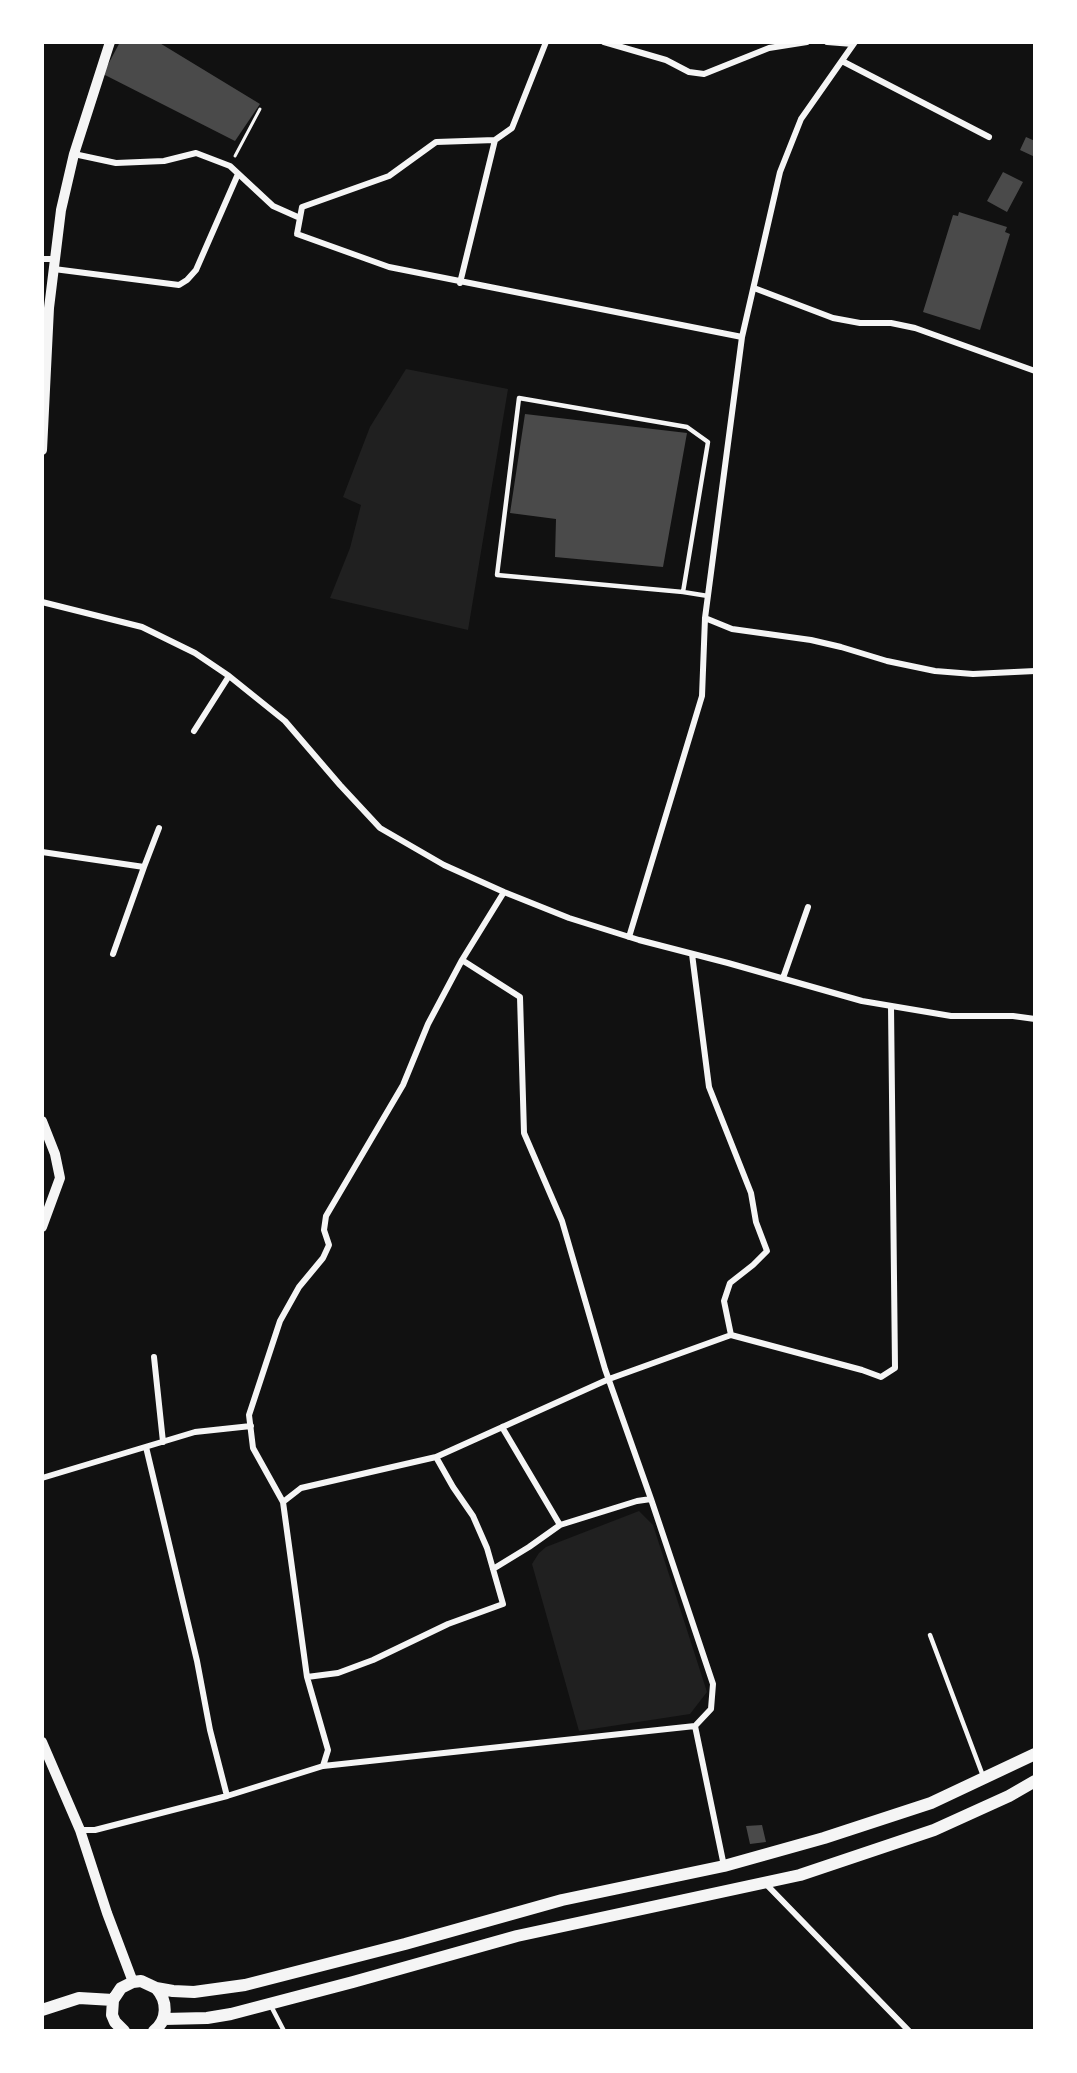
<!DOCTYPE html>
<style>
body{margin:0}
#map{position:relative;width:1077px;height:2073px;overflow:hidden;background:#111;font-family:"Sofia Sans Condensed",sans-serif}
canvas{display:block}
.frame{position:absolute;inset:0;border:44px solid #fff;pointer-events:none}
</style>
<div id="map">
<canvas width="1077" height="2073"></canvas>
<div class="frame"></div>
</div>
<script>
const c = document.querySelector('canvas').getContext('2d');
c.lineJoin = 'round';
function fillPath(path, color) {
  c.fillStyle = color;
  c.fill(path, 'evenodd');
}
function strokePath(path, color, width, dash) {
  c.strokeStyle = color;
  c.lineWidth = width;
  c.lineCap = dash ? 'butt' : 'round';
  c.setLineDash(dash || []);
  c.stroke(path);
}
fillPath(new Path2D(`
 M406 369 508 389 468 630 330 598 350 548 361 505 343 497 370 427Z
 M639 1511 653 1525 707 1692 690 1714 579 1731 532 1564 539 1553 546 1547Z`), '#202020');
fillPath(new Path2D(`
 M120 42H158L260 104 235 141 103 74Z
 M1026 137 1035 141V157L1020 150Z
 M1003 172 1023 182 1007 212 987 201Z
 M959 212 1007 227 1005 232 1010 234 980 330 923 312 953 215 958 216Z
 M525 414 687 433 663 567 555 557 556 519 510 513Z
 M762 1825 766 1842 750 1844 746 1826Z`), '#4a4a4a');
strokePath(new Path2D(`
 M235 156 260 109`), '#f5f5f5', 3);
strokePath(new Path2D(`
 M683 592 497 575 519 398 687 427 708 442 683 592 708 596
 M930 1635 983 1776
 M271 2006 284 2031`), '#f5f5f5', 4.5);
strokePath(new Path2D(`
 M546 42 512 128 495 140 436 142 389 176 302 207 297 234 389 267 742 337
 M604 42 666 60 689 72 704 74 769 48 807 42
 M827 42 853 44
 M842 61 989 137
 M74 154 116 163 164 161 196 153 230 166 273 206 300 218
 M42 259H55
 M54 269 179 285 187 280 196 270 238 174
 M460 283 495 140
 M754 288 833 318 860 323H891L915 328 1035 371
 M42 602 142 627 195 653 229 676 285 721 340 785 380 828 444 865 504 892 569 918 639 940 728 963 862 1001 951 1016H1013L1035 1019
 M705 618 732 629 811 640 841 647 887 661 935 671 973 674 1035 671
 M194 731 229 676
 M42 852 144 867 113 954
 M144 867 159 828
 M629 937 702 696 705 618 742 337 780 172 801 119 855 42
 M692 954 709 1087 751 1193 756 1222 767 1251 753 1265 730 1283 724 1301 731 1335
 M783 978 808 907
 M154 1357 163 1442
 M502 1427 560 1525
 M146 1447 197 1661 210 1730 227 1796
 M42 1478 195 1432 251 1426
 M283 1502 253 1448 249 1415 280 1321 299 1287 323 1258 329 1245 324 1230 326 1216 403 1085 428 1024 462 960 504 892
 M493 1569 529 1547 560 1525 637 1501 651 1499
 M307 1677 338 1673 373 1660 448 1624 503 1604 487 1548 473 1516 453 1487 436 1457
 M695 1726 724 1866
 M323 1766 695 1726 711 1709 713 1684 651 1499 605 1369 562 1221 524 1133 520 997 462 960
 M80 1830H95L227 1796 323 1766 328 1750 307 1677 283 1502 301 1488 436 1457 609 1379 731 1335 862 1370 881 1377 895 1368 891 1006
 M765 1883 909 2031`), '#f5f5f5', 6);
strokePath(new Path2D(`
 M42 450 49 308 61 210 74 154 110 42
 M42 1121 55 1154 60 1178 42 1227
 M42 1742 80 1830 107 1913 133 1982`), '#f5f5f5', 10);
strokePath(new Path2D(`
 M42 2010 79 1998 113 2000
 M164 2019 207 2018 231 2014 353 1982 517 1936 800 1875 934 1830 1009 1796 1035 1781
 M124 2031 115 2022 112 2015 113 2000 121 1988 133 1982 141 1981 156 1988 173 1991 194 1992 245 1985 405 1944 562 1900 724 1866 824 1838 931 1803 1035 1754
 M154 2031C168 2020 168 2001 156 1988`), '#f5f5f5', 12);
</script>
